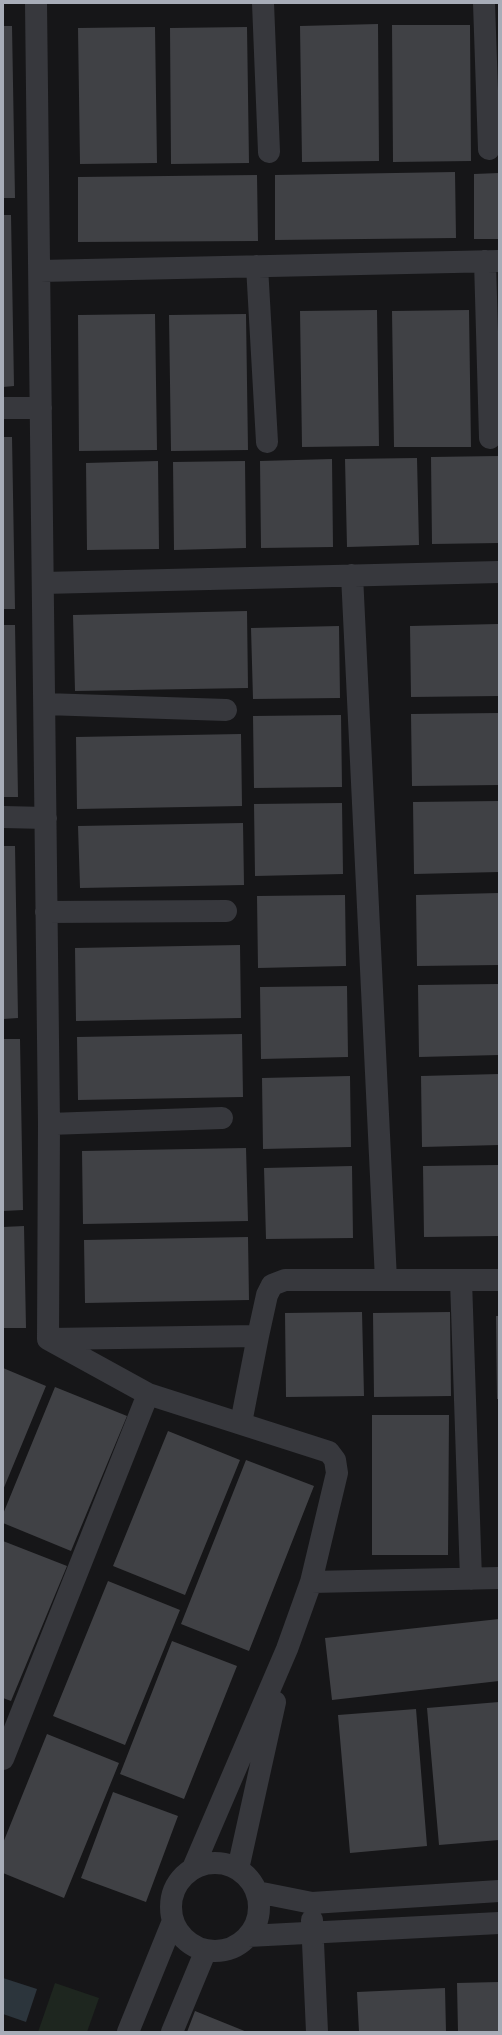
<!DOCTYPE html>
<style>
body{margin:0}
#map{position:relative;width:502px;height:2035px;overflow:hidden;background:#161618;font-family:"Roboto Condensed",sans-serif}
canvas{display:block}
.frame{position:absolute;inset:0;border:4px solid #a8adb8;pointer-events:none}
</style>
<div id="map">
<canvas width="502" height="2035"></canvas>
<div class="frame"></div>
</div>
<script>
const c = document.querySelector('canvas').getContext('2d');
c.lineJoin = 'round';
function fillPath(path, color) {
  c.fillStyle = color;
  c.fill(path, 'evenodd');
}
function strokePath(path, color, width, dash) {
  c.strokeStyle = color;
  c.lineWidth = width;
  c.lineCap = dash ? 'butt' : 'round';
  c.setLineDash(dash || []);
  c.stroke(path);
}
fillPath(new Path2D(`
 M55 1983 99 1998 87 2032H38Z`), '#1e261f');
fillPath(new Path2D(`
 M3 1978 37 1989 26 2022 3 2014Z`), '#2c353c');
fillPath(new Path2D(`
 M378 24 379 161 302 162 300 26Z
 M392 25H470L471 161 393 162Z
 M3 26H12L15 198H3Z
 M155 27 157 163 80 164 78 28Z
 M247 27 249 163 171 164 170 28Z
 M455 172 456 238 275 240V175Z
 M499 173V239H474V174Z
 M257 175 258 241 78 242V177Z
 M3 215H11L14 386 3 387Z
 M377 310 379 446 302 447 300 311Z
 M469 310 471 447H394L392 311Z
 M155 314 157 450 79 451 78 315Z
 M246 314 248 450 171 451 169 315Z
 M3 437H12L15 609H3Z
 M499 456V543L432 544 431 457Z
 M417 458 419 545 347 547 345 459Z
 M332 459 333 547 261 548 260 461Z
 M158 461 159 549 87 550 86 463Z
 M245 461 246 548 174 550 173 462Z
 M247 611 248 688 75 691 73 615Z
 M498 624 499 696 411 697 410 626Z
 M3 625H15L18 797H3Z
 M339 626 340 698 253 699 251 628Z
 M499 713V785L412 786 411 714Z
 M341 715 342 787 254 788 253 716Z
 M241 734 242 806 77 809 76 737Z
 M499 801V872L414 874 413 802Z
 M342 803 343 874 255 876 254 804Z
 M243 823 244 885 80 888 78 826Z
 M3 846H15L18 1018 3 1019Z
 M499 893V965L417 966 416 895Z
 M345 895 346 966 258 968 257 896Z
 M240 945 241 1018 76 1021 75 948Z
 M499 984V1055L419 1057 418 985Z
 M347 986 348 1057 261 1059 260 987Z
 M242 1034 243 1097 78 1100 77 1037Z
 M3 1039H20L23 1210 3 1211Z
 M499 1074V1145L422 1147 421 1076Z
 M350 1076 351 1147 263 1149 262 1078Z
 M246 1148 248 1221 83 1224 82 1151Z
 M499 1165V1236L424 1237 423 1166Z
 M352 1166 353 1238 266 1239 264 1168Z
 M24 1226 26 1328H3V1227Z
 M248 1237 249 1300 85 1303 84 1240Z
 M362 1312 364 1396 286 1397 285 1313Z
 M450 1312 451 1396 374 1397 373 1313Z
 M496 1316H499V1399H497Z
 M3 1368 46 1386 3 1490Z
 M55 1387 127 1416 71 1551 3 1523V1514Z
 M372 1415H449L448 1555H372Z
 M168 1431 240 1460 185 1595 113 1566Z
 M246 1460 314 1486 249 1651 181 1624Z
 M3 1541 67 1566 11 1701 3 1698Z
 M108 1581 180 1610 125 1745 53 1716Z
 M499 1619V1681L332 1700 325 1638Z
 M172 1641 237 1666 184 1799 120 1774Z
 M499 1702V1840L439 1845 427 1708Z
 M416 1709 427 1846 350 1853 338 1715Z
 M47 1734 119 1763 64 1898 3 1873V1843Z
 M113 1792 178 1816 146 1902 81 1878Z
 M499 1982V2032H458L457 1983Z
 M445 1988 446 2032H359L357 1992Z
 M195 2011 247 2032H187Z`), '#404145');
strokePath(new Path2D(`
 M263 3 269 152
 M484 3 489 149
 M485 261 490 438
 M257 266 267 442
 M40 271 499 261
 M3 408H41
 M352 575 386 1280
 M43 583 499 572
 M45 704 226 710
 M3 817 46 818
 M46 912 226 911
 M49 1124 222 1118
 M461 1280 471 1579
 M49 1339 258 1336
 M148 1394 329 1452 335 1460 337 1473 311 1582 287 1649 193 1868
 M241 1423 258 1336 267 1295 272 1285 285 1280H499
 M311 1582 499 1578
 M3 1759 148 1394 48 1339 49 1124 36 3
 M171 1907a44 44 0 1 1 88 0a44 44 0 1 1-88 0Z
 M238 1869 275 1702
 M257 1892 312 1903 499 1891
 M312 1920 317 2032
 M248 1936 499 1923
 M128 2032 173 1921
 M172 2032 206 1950`), '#37383d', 22);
</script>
